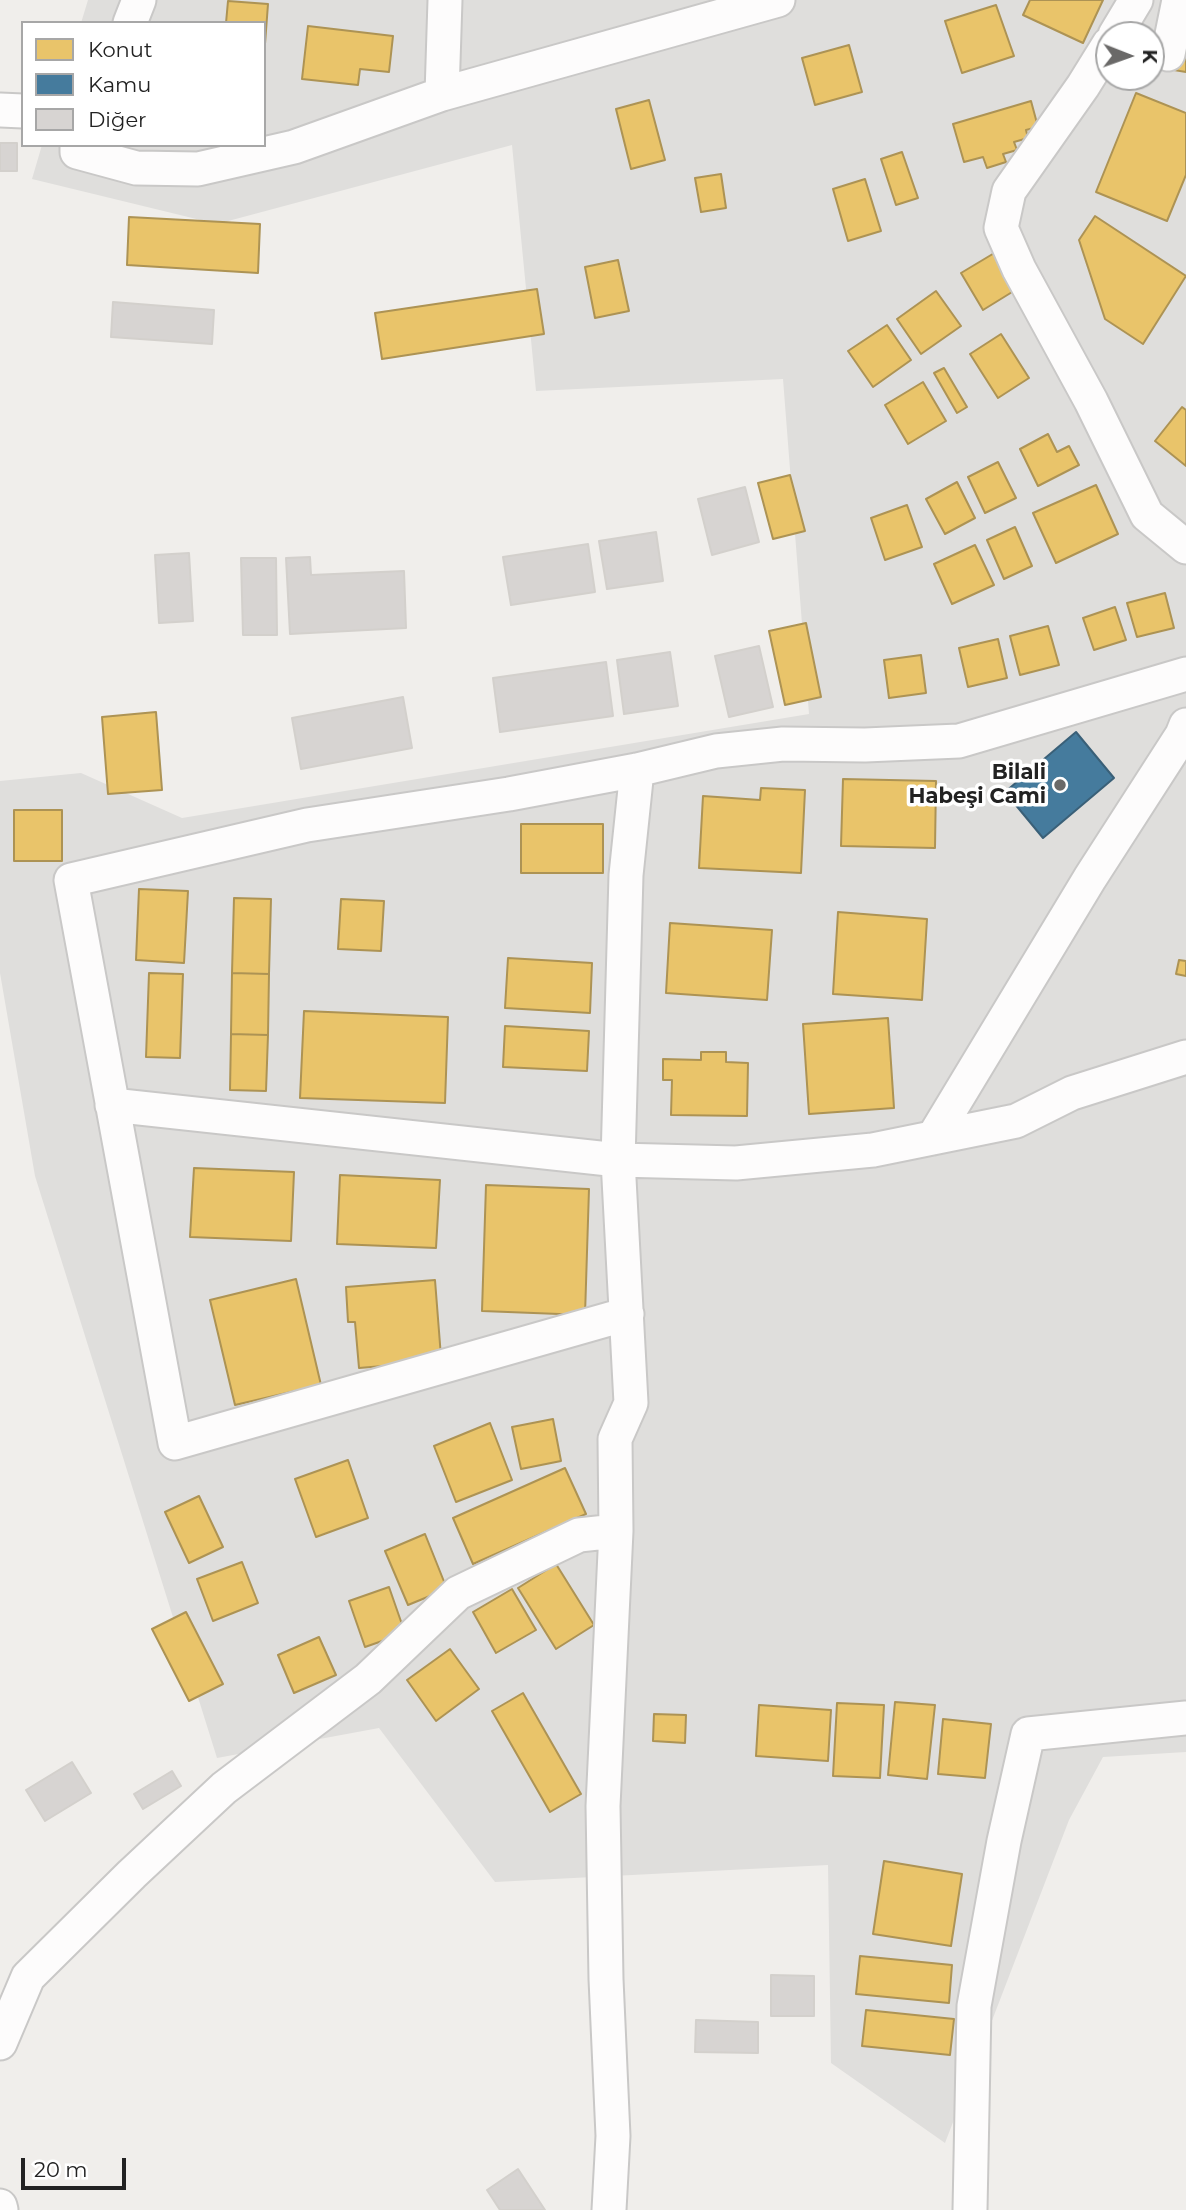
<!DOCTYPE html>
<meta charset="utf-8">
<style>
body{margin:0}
#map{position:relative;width:1186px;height:2210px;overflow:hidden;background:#f0eeeb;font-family:Montserrat,sans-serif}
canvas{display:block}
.legend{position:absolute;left:21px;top:21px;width:245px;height:126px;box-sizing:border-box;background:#fff;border:2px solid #a7a7a7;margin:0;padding:9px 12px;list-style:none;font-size:21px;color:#222}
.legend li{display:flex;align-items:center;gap:14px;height:35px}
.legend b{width:35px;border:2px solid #a7a7a7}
.north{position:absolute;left:1095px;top:21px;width:70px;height:70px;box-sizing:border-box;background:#fff;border:2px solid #a7a7a7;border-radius:50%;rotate:91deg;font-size:19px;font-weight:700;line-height:28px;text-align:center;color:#222}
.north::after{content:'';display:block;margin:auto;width:24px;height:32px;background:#6a6968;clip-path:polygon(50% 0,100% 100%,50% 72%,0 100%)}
.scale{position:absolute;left:21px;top:2158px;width:105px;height:32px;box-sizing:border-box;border:4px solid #222;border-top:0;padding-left:9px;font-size:21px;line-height:24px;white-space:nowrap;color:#222;-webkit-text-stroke:5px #fff;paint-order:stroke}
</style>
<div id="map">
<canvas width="1186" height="2210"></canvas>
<ul class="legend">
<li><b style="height:19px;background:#e9c46a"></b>Konut</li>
<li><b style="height:19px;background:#457b9d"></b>Kamu</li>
<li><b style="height:19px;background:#d7d4d2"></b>Diğer</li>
</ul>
<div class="north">K</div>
<div class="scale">20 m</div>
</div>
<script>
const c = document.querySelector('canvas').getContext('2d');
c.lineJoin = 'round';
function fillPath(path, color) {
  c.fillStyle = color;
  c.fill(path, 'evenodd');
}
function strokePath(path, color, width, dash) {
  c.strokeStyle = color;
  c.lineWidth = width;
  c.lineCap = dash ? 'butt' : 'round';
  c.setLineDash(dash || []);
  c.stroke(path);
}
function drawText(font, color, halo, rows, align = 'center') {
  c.font = font + ' Montserrat,sans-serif';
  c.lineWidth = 7;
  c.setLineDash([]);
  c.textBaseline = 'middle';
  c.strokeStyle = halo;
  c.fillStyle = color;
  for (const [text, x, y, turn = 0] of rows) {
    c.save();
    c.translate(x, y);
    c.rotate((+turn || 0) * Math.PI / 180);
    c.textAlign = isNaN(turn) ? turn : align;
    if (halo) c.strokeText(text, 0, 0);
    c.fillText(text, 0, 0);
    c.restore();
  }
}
fillPath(new Path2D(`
 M88 0H1186V1752L1103 1757 1069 1820 945 2143 831 2063 828 1865 495 1882 379 1728 217 1758 35 1176 0 973V781L81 773 182 818 809 714 783 379 536 391 512 145 217 224 32 179 42 145H264V23H81ZM1109 35H1151V77H1109Z`), '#dfdedc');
const homes = new Path2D(`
 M1030 0H1103L1083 43 1023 15Z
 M1184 0H1186V72L1174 70Z
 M228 1 268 4 265 44 264 23H226Z
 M996 5 1014 56 962 73 945 21Z
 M308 26 393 36 389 72 360 69 358 85 302 79Z
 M849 45 862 92 815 105 802 58Z
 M1136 93 1186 113V175L1167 221 1096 192Z
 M649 100 665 160 631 169 616 109Z
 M1031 101 1038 127 1026 130 1028 138 1014 142 1017 150 1003 154 1006 162 987 168 983 157 964 162 953 124Z
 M902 152 918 198 896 205 881 159Z
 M721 174 726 208 701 212 695 178Z
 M865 179 881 231 848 241 833 189Z
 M1095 216 1186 276 1143 344 1105 319 1079 240Z
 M129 217 260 224 258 273 127 265Z
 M996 252 1017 289 983 310 961 273Z
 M618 260 629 311 595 318 585 267Z
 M537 289 544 334 382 359 375 313Z
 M936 291 961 326 921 354 897 319Z
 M887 325 911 360 873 387 848 351Z
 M1001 334 1029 378 998 398 970 354Z
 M944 368 967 407 957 413 934 373Z
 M923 382 946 421 908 444 885 405Z
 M1182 407 1186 410V466L1155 441Z
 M1048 434 1057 452 1069 446 1079 465 1038 486 1020 449Z
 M998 462 1016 498 985 513 968 477Z
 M790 475 805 531 773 539 758 483Z
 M957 482 975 518 945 534 926 499Z
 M1096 485 1118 534 1056 563 1033 513Z
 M907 505 922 547 885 560 871 518Z
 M1015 527 1032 566 1004 579 987 540Z
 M975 545 994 585 952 604 934 564Z
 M1165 593 1174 628 1137 637 1127 603Z
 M1115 607 1126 640 1094 650 1083 618Z
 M806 623 821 697 785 705 769 631Z
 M1048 626 1059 665 1020 675 1010 636Z
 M998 639 1007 678 968 687 959 648Z
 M921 655 926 693 889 698 884 660Z
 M156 712 162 790 108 794 102 717Z
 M843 779 936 781 935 848 841 846Z
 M761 788 805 790 801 873 699 868 703 796 760 800Z
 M14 810H62V861H14Z
 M521 824H603V873H521Z
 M139 889 188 891 184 963 136 960Z
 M234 898 271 899 269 974 232 973Z
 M341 899 384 901 381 951 338 949Z
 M838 912 927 919 922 1000 833 994Z
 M670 923 772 930 767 1000 666 993Z
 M508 958 592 963 590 1013 505 1008Z
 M1179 960 1186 961V976L1176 974Z
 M149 973 183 974 180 1058 146 1057Z
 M232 973 269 974 268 1035 231 1034Z
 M304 1011 448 1017 445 1103 300 1098Z
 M888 1018 894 1108 809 1114 803 1024Z
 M505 1026 589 1031 587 1071 503 1067Z
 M231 1034 268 1035 266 1091 230 1090Z
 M701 1052H726V1062L748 1063 747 1116 671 1115 672 1080H663V1059L701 1060Z
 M194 1168 294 1172 291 1241 190 1237Z
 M340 1175 440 1180 436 1248 337 1244Z
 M486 1185 589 1189 585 1315 482 1311Z
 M296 1279 321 1385 235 1405 210 1300Z
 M435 1280 441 1357 407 1364 359 1368 355 1322H348L346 1287Z
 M553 1419 561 1461 521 1469 512 1427Z
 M490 1423 512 1480 456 1502 434 1446Z
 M348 1460 368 1518 316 1537 295 1479Z
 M565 1468 586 1514 473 1564 453 1518Z
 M199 1496 223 1547 189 1563 165 1512Z
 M425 1534 447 1589 408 1605 385 1551Z
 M242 1562 258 1603 213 1621 197 1579Z
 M556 1564 594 1625 556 1649 518 1588Z
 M389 1587 405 1633 365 1647 349 1601Z
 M512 1589 536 1630 496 1653 473 1612Z
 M186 1612 223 1684 189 1701 152 1629Z
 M319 1637 336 1675 294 1693 278 1655Z
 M450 1649 479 1689 436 1721 407 1680Z
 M523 1693 581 1794 550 1812 492 1711Z
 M895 1702 935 1705 927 1779 888 1775Z
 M837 1703 884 1705 880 1778 833 1776Z
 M759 1705 831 1710 828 1761 756 1756Z
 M654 1714 686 1715 685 1743 653 1741Z
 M943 1719 991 1724 985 1778 938 1774Z
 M884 1861 962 1874 951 1946 873 1934Z
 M860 1956 952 1965 949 2003 856 1994Z
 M866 2010 954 2019 950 2055 862 2046Z`);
fillPath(homes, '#e9c46a');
strokePath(homes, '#ad9354', 2);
const public = new Path2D(`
 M1076 732 1114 778 1043 838 1005 792Z`);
fillPath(public, '#457b9d');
strokePath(public, '#3a6078', 2);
const building = new Path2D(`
 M0 143H17V171H0Z
 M113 302 214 310 212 344 111 337Z
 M745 487 759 542 712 555 698 499Z
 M656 532 663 581 607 589 599 541Z
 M588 544 595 592 511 605 503 557Z
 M189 553 193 621 159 623 155 555Z
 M310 557 311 575 404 571 406 628 290 634 286 558Z
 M241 558H276L277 635H243Z
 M759 646 773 707 729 717 715 656Z
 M670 652 678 706 624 714 617 660Z
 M606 662 613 716 500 732 493 678Z
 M403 697 412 748 301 769 292 718Z
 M72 1762 91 1793 45 1821 26 1790Z
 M172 1771 181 1786 143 1809 134 1794Z
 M771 1975 814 1976V2016H771Z
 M696 2020 758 2022V2053L695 2052Z
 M518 2169 545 2210H500L487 2190Z`);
fillPath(building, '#d7d4d2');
strokePath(building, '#d3d0cc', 2);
const street = new Path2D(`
 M130 23 139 0
 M1115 35 1136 0
 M1109 44 1083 86 1009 191 1001 228 1019 269 1091 401 1147 515 1186 547
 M1168 54 1179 0
 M442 94 445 0
 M0 110 23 111
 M77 145V152L136 168 198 169 294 147 442 94 778 0
 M112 1105 618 1160 736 1163 873 1150 1016 1121 1072 1093 1186 1057
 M933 1138 1090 878 1182 735 1186 725
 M627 1314 175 1443 71 880 307 825 509 794 637 770 716 751 783 744 865 745 959 741 1186 674
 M0 2043 28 1977 132 1874 224 1788 368 1679 458 1593 579 1535 616 1531
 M0 2206 1 2210
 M609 2210 613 2136 606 1979 603 1806 616 1531 615 1439 631 1403 618 1160 626 875 637 770
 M970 2210 974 2006 1004 1841 1028 1734 1186 1718`);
strokePath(street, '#c9c8c7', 37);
strokePath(street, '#fdfcfc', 33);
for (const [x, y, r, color] of [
 [1060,785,7,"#6a6968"]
]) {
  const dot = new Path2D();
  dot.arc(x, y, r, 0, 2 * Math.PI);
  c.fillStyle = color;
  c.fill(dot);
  strokePath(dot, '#fff', 2.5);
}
drawText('bold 21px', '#222', '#fff', [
 ["Bilali",1046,773],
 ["Habeşi Cami",1046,797]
], 'right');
</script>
